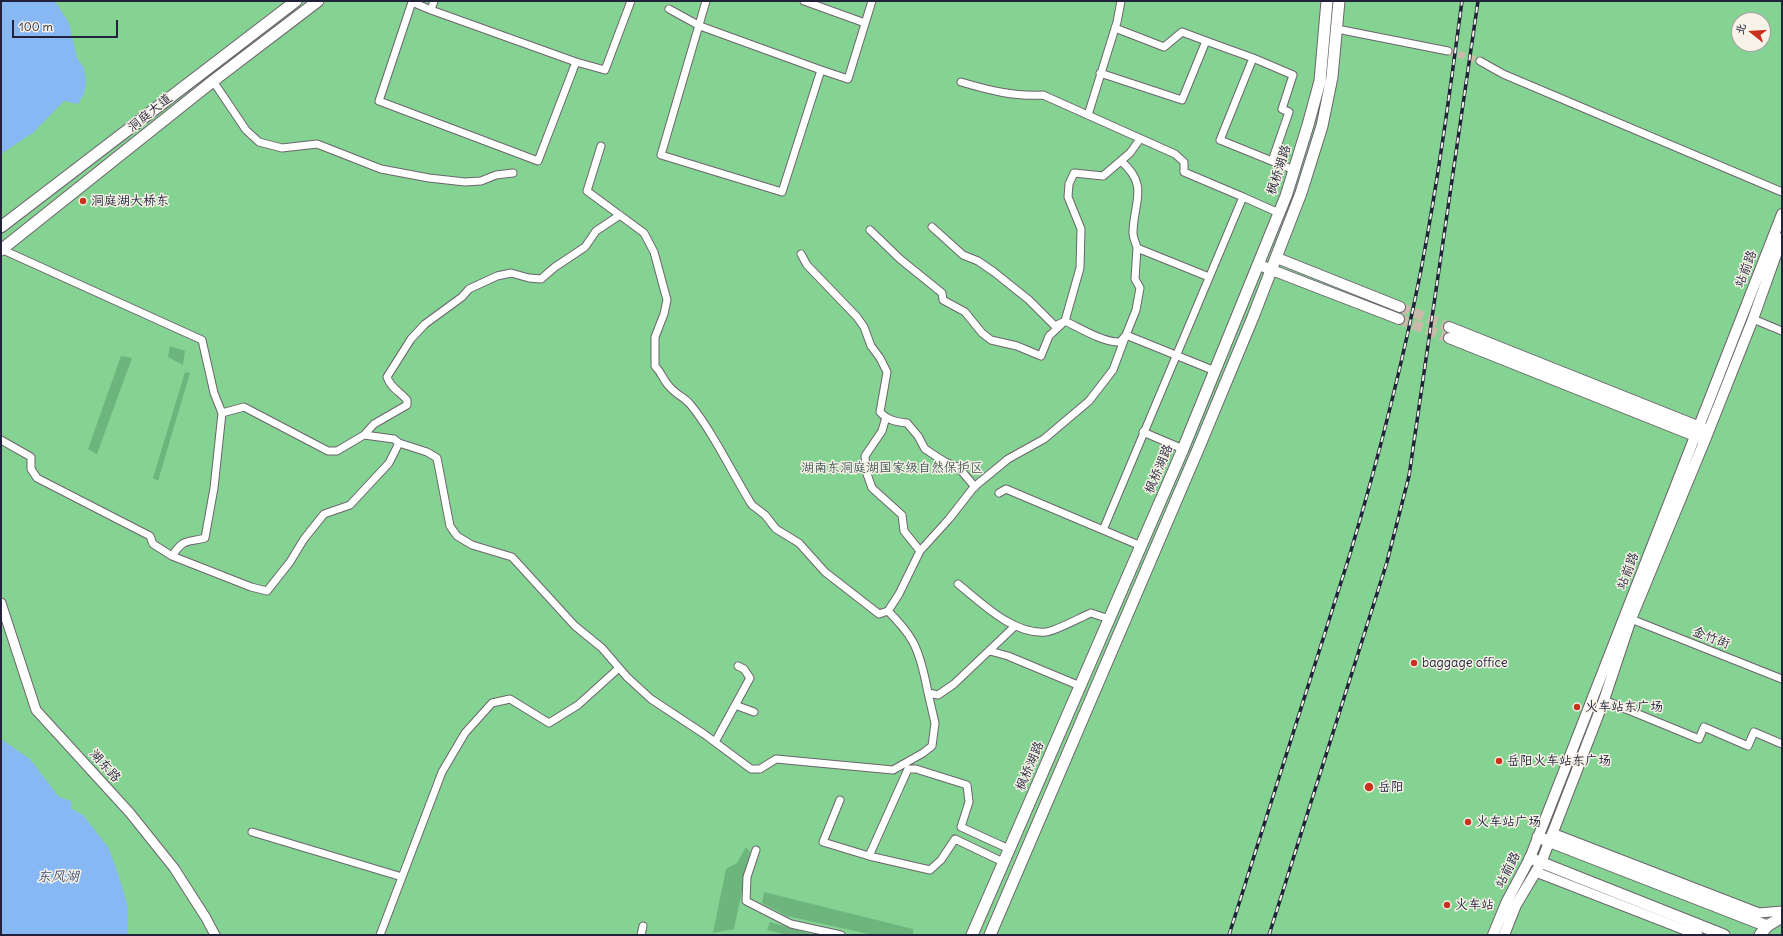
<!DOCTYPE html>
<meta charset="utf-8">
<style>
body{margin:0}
#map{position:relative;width:1783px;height:936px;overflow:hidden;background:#f3e0c6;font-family:Delius,"LXGW WenKai TC",sans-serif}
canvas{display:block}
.frame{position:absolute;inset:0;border:2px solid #22223b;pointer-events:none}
.north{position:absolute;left:1731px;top:12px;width:40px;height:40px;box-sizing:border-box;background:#f7f3e8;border:1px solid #a29fa3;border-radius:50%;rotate:287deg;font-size:11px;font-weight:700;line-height:16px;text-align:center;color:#22223b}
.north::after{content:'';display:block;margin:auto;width:14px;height:18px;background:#c8321e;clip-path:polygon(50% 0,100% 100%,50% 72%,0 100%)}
.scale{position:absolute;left:12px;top:20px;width:106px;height:18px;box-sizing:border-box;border:2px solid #22223b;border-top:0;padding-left:5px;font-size:12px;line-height:14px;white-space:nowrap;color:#22223b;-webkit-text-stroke:3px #f7f3e8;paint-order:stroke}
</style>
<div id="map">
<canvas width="1783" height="936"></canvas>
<div class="frame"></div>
<div class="north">北</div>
<div class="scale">100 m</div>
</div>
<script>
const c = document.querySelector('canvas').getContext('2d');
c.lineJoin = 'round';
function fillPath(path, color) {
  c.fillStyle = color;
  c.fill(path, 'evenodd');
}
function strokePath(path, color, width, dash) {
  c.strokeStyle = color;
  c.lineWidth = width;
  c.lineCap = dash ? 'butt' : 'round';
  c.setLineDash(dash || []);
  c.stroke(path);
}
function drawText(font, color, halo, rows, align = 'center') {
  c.font = font + ' Delius,"LXGW WenKai TC",sans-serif';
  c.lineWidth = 3;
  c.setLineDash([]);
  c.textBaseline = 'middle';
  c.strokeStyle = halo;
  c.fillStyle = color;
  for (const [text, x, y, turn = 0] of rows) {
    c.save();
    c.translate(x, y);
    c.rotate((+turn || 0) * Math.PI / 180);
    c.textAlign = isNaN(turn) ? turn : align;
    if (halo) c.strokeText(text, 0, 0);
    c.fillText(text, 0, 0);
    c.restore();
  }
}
fillPath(new Path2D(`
 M1 1H1782V935H1ZM1739 20H1763V44H1739Z`), '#85d393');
fillPath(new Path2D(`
 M170 346 185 351 183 365 168 357Z
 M121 356 132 358 97 454 88 449Z
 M185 372 190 373 158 481 153 478Z
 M746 847 750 852 734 929 713 933 726 869 737 863Z
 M764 892 913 929V935H873L787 916 762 903Z
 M770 922 814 935H788L767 930Z`), '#6cb57d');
fillPath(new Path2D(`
 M1 1H55L69 23 77 58 84 68 86 81 84 94 78 104 64 101 34 132 1 154Z
 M1 739 30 759 59 797 71 801 72 809 83 815 108 847 118 873 128 907V935H1Z`), '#88b8f3');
strokePath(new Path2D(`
 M1448 51 1480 61`), '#c9baaa', 7, [7, 3.5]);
strokePath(new Path2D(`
 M1400 307 1449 327
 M1399 319 1449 338`), '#c9baaa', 10, [10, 5]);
const minor = new Path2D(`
 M434 1 431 10 576 62 605 70 631 1
 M706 1 661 155 782 192 821 70 848 79 872 1
 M804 1 865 23
 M669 9 700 26 821 70
 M431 10 412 2 379 101 538 161 576 62
 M1337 29 1448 51
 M1206 41 1253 58 1220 140 1294 170
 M1253 58 1293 75 1282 109 1289 112 1272 161
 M1480 61 1503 74 1782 192
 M1100 73 1182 100 1206 41 1182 32 1164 47 1115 28
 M213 81 246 130 259 142 282 148 317 144 381 169 429 178 465 182 481 181 496 175 513 173
 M961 82C988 90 1015 97 1043 95L1175 154 1184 162V172L1243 197
 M1088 115 1117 22 1121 1
 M601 146 587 191 644 233 654 252 667 300 664 314 655 337V366C662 373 663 380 669 386 675 394 684 397 690 404 713 432 732 473 752 505L765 515 776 529 799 543 825 572 879 614 888 611C897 620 907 631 913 642 921 657 925 677 928 693L938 695 954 684 1015 626
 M1121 161C1150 186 1133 203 1133 233 1133 238 1136 243 1137 248L1209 277
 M932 227 963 255 978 261 994 272 1029 300 1055 326 1065 321C1080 328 1104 343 1120 342L1126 335 1136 310 1140 288 1135 279 1137 248
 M870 230 900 259 942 293 943 300 965 312 982 333 991 340 1017 346 1041 356 1049 336 1065 321 1080 268 1081 229 1068 197 1069 184 1074 173 1103 176 1130 153 1140 139
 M1 249 202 340 214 393 222 413
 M801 254 807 265 857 317 864 327 871 346 880 358 887 372 880 412C887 420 896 422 907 423L918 436 925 449 945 462 959 468 975 487
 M1753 319 1782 331
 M886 417 882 431 865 456 866 471 872 488 902 515 904 531 920 551
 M1143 432 1183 449
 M364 435 374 424 407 405V400C400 392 390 387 387 377L411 339 425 324 462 297 469 289 497 276 511 273 529 278 541 279 555 267 585 247 596 231 620 215
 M1 440 31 457V469L37 478 150 536 153 544 172 556 251 587 267 591 290 562 304 539 324 514 350 505 389 463 399 443 394 439 364 435 337 451H328L244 407 222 413 214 488 205 538C186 543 184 538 172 556
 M399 443 427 452 437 458 450 526 457 536 472 545 512 557 575 626 602 648 627 677 651 699 704 734 751 769H760L776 759 893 770 923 753 932 746 935 723 928 693
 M999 493 1006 489 1141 546
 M1103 530 1243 197 1279 213
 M958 584C982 603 1013 635 1046 632 1056 631 1081 617 1091 613L1109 619
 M888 611 899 594 920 551 949 519 974 487 1008 459 1044 439 1089 401 1113 370 1126 335 1215 371
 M1631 619 1782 679
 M990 651 1008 656 1080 686
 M1604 700 1699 739 1704 727 1748 746 1754 732 1782 744
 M735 705 754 712
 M715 742 750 678 744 669 738 666
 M840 800 823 842 869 856
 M252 832 402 877
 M756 850 747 877 746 901 791 924 841 935
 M1003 862 955 839 941 860 930 870 869 856 908 769H916L967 785 969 802 961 827 1009 849
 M380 935 442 772 465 733 492 703 510 699 549 723 578 705 619 668
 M641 935 643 926`);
const tertiary = new Path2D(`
 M1 603 36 710 130 813 174 868 206 918 215 935
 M1552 833 1759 913 1782 911
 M1536 872 1698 935`);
const secondary = new Path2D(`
 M1277 258 1400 307
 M1259 265 1399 319
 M1449 327 1705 429
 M1449 338 1700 438
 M1493 935 1507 901 1530 858 1782 214
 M1504 935 1516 905 1541 863 1604 700 1631 619 1705 440 1753 319 1782 238`);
const primary = new Path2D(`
 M1 227 296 1
 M1 250 213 81 318 1
 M1538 837 1767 926
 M1530 858 1724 935
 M972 935 1183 449 1286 196 1308 125 1320 81 1327 1
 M990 935 1199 447 1253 317 1301 193 1322 126 1332 77 1339 1
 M1760 935 1767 926 1782 917`);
strokePath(minor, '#6b646c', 9);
strokePath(tertiary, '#6b646c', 11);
strokePath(secondary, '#6b646c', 12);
strokePath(primary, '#6b646c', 13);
strokePath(minor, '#fff', 7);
strokePath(tertiary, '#fff', 9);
strokePath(secondary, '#fff', 10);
strokePath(primary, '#fff', 11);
const rail = new Path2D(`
 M1229 935 1350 554C1378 460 1402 366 1421 270 1438 181 1450 91 1462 1
 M1269 935 1387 562 1409 476 1478 1`);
strokePath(rail, '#22223b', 3.5);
strokePath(rail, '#f7f3e8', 2, [6]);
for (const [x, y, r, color] of [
 [83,201,4,"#c8321e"],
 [1414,663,4,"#c8321e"],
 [1577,707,4,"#c8321e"],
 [1499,761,4,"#c8321e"],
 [1369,787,5,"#c8321e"],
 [1468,822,4,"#c8321e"],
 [1447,905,4,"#c8321e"]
]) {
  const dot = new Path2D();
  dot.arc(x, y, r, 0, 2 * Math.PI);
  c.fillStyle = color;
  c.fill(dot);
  strokePath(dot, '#f7f3e8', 1.5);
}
drawText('13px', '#22223b', '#f7f3e8', [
 ["洞庭大道",150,113,-39],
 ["枫桥湖路",1279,170,-72],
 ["站前路",1746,269,-69],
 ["枫桥湖路",1159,469,-67],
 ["站前路",1628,571,-69],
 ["金竹街",1711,638,21],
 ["湖东路",105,766,48],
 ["枫桥湖路",1030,766,-67],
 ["站前路",1508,870,-63]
]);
drawText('13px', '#22223b', '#f7f3e8', [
 ["洞庭湖大桥东",91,201],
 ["baggage office",1422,663],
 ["火车站东广场",1585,707],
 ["岳阳火车站东广场",1507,761],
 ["岳阳",1378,787],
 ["火车站广场",1476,822],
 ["火车站",1455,905]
], 'left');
drawText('13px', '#405755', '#f7f3e8', [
 ["湖南东洞庭湖国家级自然保护区",892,468]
]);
drawText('italic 14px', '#46567b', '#f7f3e8', [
 ["东风湖",58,877]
]);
</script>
